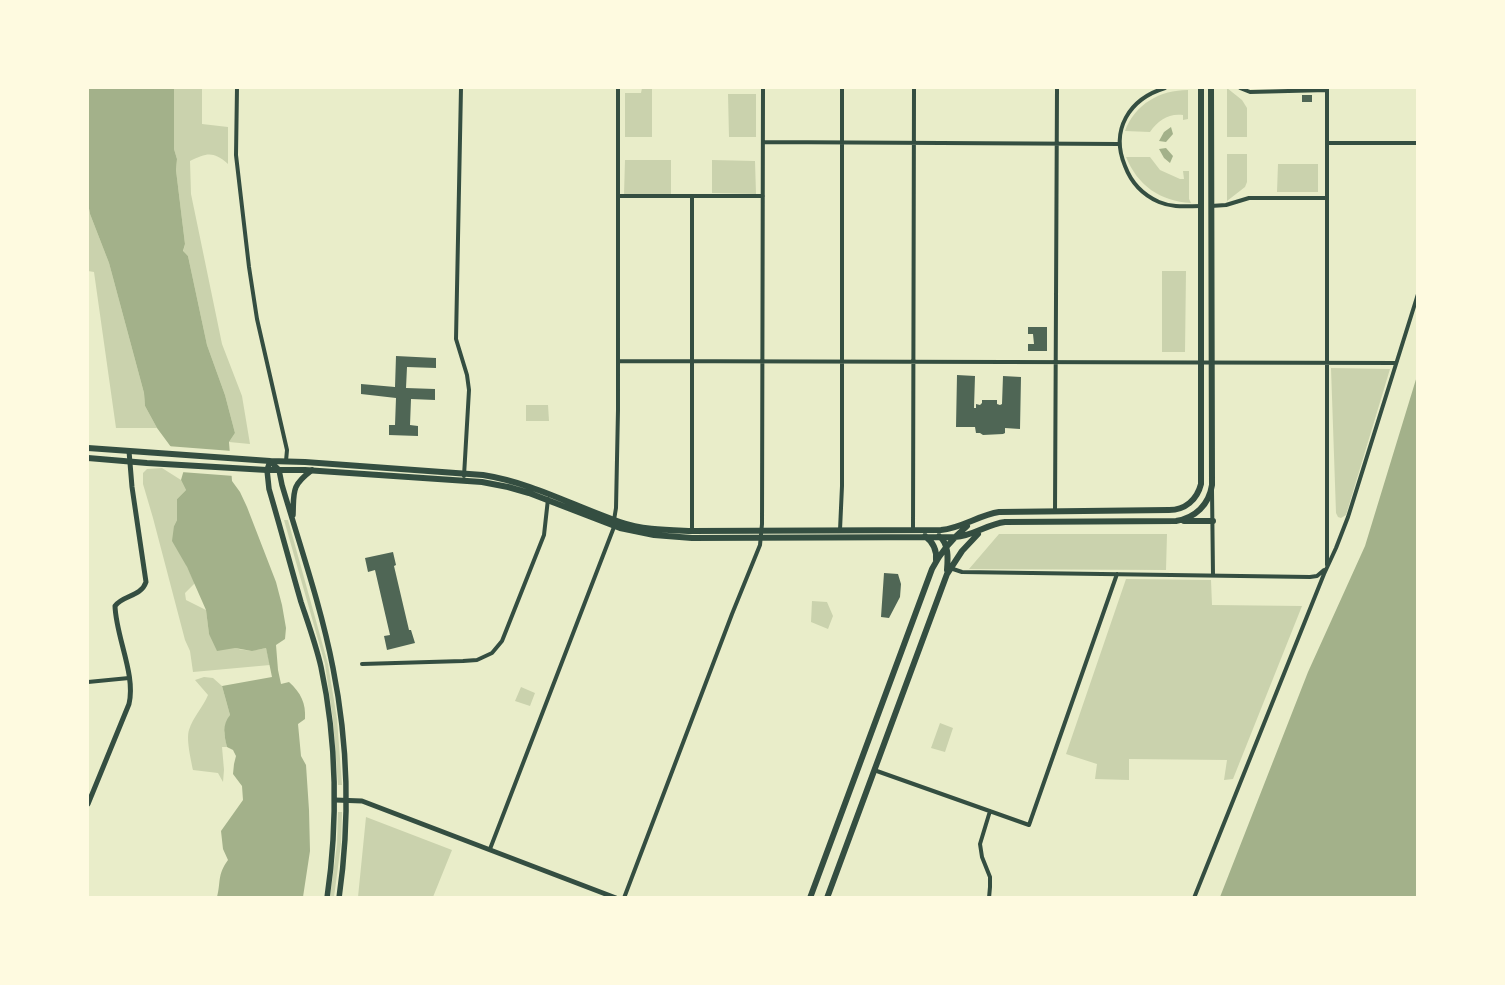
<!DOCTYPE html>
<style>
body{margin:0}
#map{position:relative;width:1505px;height:985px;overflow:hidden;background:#e9edc9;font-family:"Golos Text",sans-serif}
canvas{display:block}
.frame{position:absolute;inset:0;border:89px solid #fefae0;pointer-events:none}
</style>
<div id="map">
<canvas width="1505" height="985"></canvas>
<div class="frame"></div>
</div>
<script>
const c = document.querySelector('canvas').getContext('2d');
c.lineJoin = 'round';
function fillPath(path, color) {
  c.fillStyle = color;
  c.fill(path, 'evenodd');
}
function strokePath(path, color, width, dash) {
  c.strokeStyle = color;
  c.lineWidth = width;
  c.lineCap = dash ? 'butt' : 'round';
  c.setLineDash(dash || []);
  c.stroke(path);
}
fillPath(new Path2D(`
 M174 88H202V124L228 127V164C213 151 207 153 190 161L191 194 222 344 242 396 250 444 229 442 235 433 225 395 207 345 188 256 183 252 185 244 176 170 177 159 174 149Z
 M642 88H652V137H625V93H641Z
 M1227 88 1242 100 1247 108V137H1227Z
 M1188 90V119L1183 120V115C1169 113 1158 120 1150 132L1125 131C1135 104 1160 90 1188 90Z
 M728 94H756V137H729Z
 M1227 154H1247V182L1245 187 1227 201Z
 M1126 157H1150L1160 170 1180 179H1184L1183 171H1189V199L1191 203C1160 201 1138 186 1126 157Z
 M625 160H671V194L624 195Z
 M712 160 755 161 756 194 712 193Z
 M1278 164H1318V192H1277Z
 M88 203 90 214 109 263 144 393 145 406 157 428H116L94 272 88 271Z
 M1162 271H1186L1185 352H1162Z
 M1331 368 1390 369 1346 515 1341 518 1338 517 1336 513Z
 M526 405H548L549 421H526Z
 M162 468 181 480 186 490 177 499V520L174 526 187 567 195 583 185 593 186 600 206 610 209 634C231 646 240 655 266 648L270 665 193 672 190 651 185 640 153 518 143 484V473L147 469Z
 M284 520H288L328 664 337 719 342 785H338L333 720 325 664Z
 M999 534H1167L1166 570 969 569Z
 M1126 579 1211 580 1212 605 1302 606 1233 779 1224 780 1227 760 1129 759V780L1095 779 1097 764 1066 754Z
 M812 601 827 602 833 616 828 629 811 622Z
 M204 677 213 678 222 686 230 715 224 733 227 747H222L224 770 223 782 218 773 193 770C191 760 186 739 189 730 193 717 203 707 208 695L195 680Z
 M521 687 535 693 530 706 515 701Z
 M940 723 953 728 945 752 931 748Z
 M338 812H342L341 844 334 897H330L337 844Z
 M366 817 452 850 433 897H358Z`), '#cad2ad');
fillPath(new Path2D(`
 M88 88H174V149L177 159 176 170 185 244 183 251 188 256 207 345 225 395 235 433 229 442 232 481 240 492 247 507 276 582 282 605 286 628 285 639 276 645 278 670 281 684 289 682C301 693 306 703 305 719L298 724 301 756 306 765 309 810 310 851 303 897H217C221 882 217 875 228 860L223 849 221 831 243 800 242 786 233 774 234 764 236 756 233 750 227 747C224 735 222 725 230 715L222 686 272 677 266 648 252 651 235 648 217 651 209 634 206 610 187 567 172 541 174 526 177 520V499L186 490 181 480 185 466 157 428 145 406 144 393 109 263 90 214 88 203Z
 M1171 127 1173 134 1166 142 1159 141 1164 132Z
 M1166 148 1173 156 1170 163 1164 158 1159 149Z
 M1417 376V897H1220L1308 672 1365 546Z`), '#a3b18a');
fillPath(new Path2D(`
 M167 446 232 451 234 476 181 472 182 467Z`), '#e9edc9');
fillPath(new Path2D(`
 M1302 95H1312V102H1302Z
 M1028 327H1047V351H1028V344H1034L1033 334H1028Z
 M396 356 436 358V368L407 367 406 388 435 389V400L411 399 410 425 418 426V436L389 435V425H395L396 398 361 394V384L395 387Z
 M957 375 975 376 974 408H976V404L980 405 982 403V400H997V404L1000 405 1002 404 1003 376 1021 377 1020 429 1005 428V433L1003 434 983 435 980 433H976L975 427H956Z
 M393 552 396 565 394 566 409 630H411L415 643 387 650 384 636 390 635 375 570 368 572 365 558Z
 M884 573 898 574 901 584 900 597 889 618 881 617Z`), '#4f6655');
strokePath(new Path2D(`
 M237 88 236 155 249 267 257 319 287 450 286 461
 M461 88 456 339 467 375 469 390 464 476
 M1165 88C1129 99 1110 130 1125 166 1131 182 1143 195 1159 202 1173 208 1187 206 1201 206
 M1240 88 1250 92 1327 90
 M1327 88V565
 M763 142 1119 144
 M1327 143H1418
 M618 196H763
 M1211 206 1226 205 1249 198H1327
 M618 361 1395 363
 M1212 490 1213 575
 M1055 512 1057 88
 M614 520 616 508 618 410V88
 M840 530 842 486V88
 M913 530 914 88
 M692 531V196
 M950 568 962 572 1310 577 1317 576 1324 570
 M362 664 463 661 477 660 492 653 502 641 544 535 548 499
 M88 682 129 678
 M874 770 1029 825 1117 574
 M490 849 614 527
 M624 898 732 614 760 545 762 524 763 88
 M989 898 990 887V877L982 857 980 844 990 811
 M1194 898 1324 574 1336 548 1348 517 1418 294`), '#344e41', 4);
strokePath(new Path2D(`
 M335 800 362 801 616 898
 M88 804 129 704C136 675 116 637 115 606 123 595 141 597 146 582L132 487 129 451`), '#344e41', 5);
strokePath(new Path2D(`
 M293 515C294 491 291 486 312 470
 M327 898C338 823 337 741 321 667 316 645 308 623 301 602 290 564 280 526 269 489L267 470 270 461 279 470 282 485C300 546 321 606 333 668 348 743 350 822 339 898`), '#344e41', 5.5);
strokePath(new Path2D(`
 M88 448 270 461 305 462 483 475C533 483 573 506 620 522 643 530 668 530 692 531L941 530C962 528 979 515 999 512L1169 510C1185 510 1197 500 1201 484V88
 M88 458 147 463 267 470H305L482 482 508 487 529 493 620 528 654 535 692 538 955 537C974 536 987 524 1005 522L1176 521C1195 518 1209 505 1212 485L1211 88
 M1184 521H1213
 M925 536C933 542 937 549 936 560
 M939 536C949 544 948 558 947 570
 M810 898 932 569C940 553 953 538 967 526
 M827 898 947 574 962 551 978 534`), '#344e41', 6);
</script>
